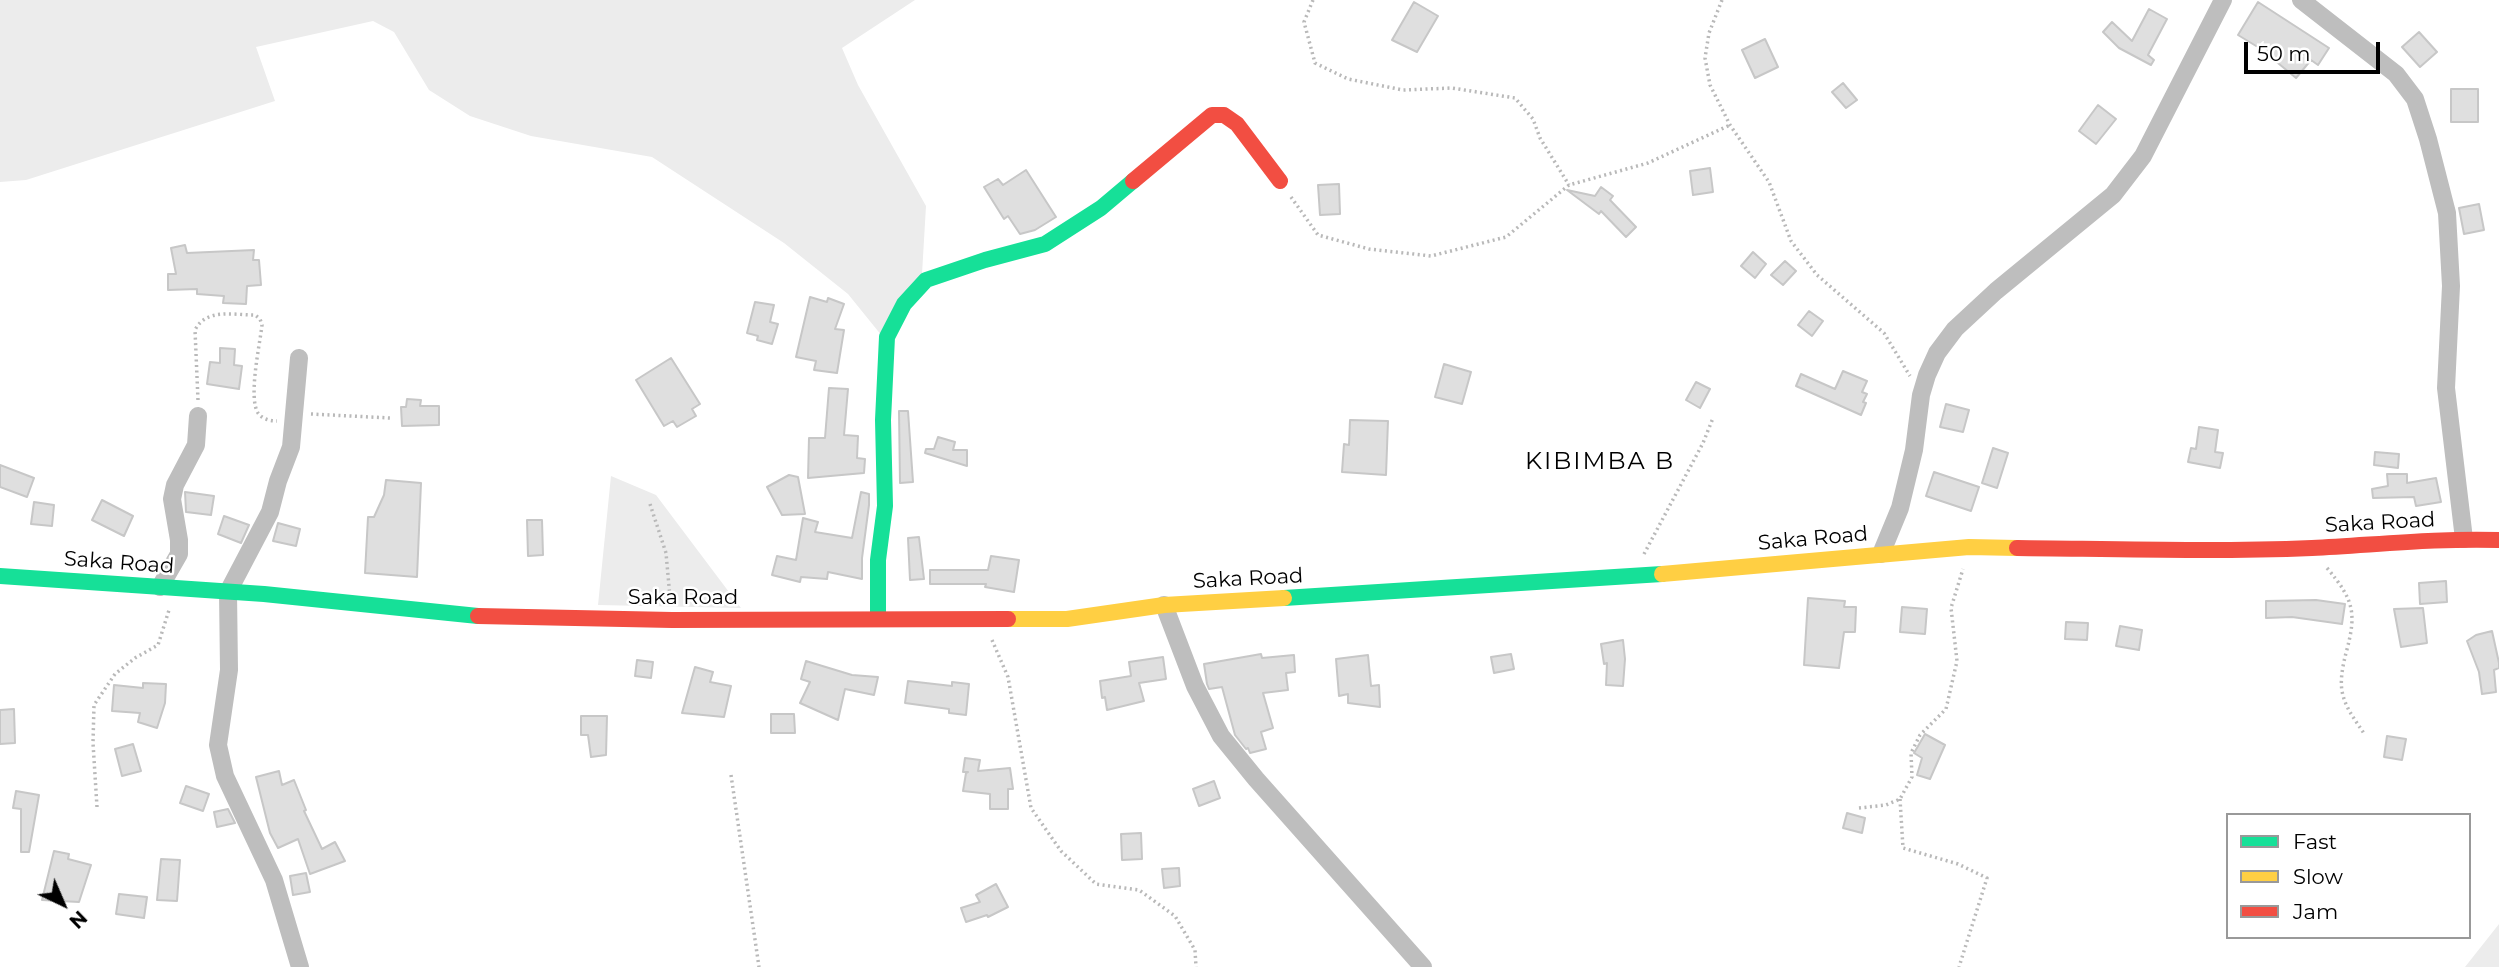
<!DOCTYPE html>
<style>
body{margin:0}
#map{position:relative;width:2499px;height:967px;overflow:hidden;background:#fff;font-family:Montserrat,sans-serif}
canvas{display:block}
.legend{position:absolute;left:2226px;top:813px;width:245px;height:126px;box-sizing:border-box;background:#fff;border:2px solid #999;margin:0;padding:9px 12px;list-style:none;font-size:21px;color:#000}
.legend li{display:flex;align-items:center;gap:14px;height:35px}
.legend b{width:35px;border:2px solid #999}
.north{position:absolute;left:28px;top:869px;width:70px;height:70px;-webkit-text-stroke:5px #fff;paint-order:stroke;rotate:136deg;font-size:19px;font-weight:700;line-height:28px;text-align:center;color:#000}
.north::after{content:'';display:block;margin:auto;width:24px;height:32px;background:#000;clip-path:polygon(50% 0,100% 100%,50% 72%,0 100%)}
.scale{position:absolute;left:2244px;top:42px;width:136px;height:32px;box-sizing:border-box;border:4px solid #000;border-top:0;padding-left:9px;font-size:21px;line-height:24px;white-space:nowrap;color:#000;-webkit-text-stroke:5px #fff;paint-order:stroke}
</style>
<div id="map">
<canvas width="2499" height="967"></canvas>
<ul class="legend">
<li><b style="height:9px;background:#16e098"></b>Fast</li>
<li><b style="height:9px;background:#ffcf43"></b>Slow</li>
<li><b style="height:9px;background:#f24e42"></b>Jam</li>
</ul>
<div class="north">N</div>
<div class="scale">50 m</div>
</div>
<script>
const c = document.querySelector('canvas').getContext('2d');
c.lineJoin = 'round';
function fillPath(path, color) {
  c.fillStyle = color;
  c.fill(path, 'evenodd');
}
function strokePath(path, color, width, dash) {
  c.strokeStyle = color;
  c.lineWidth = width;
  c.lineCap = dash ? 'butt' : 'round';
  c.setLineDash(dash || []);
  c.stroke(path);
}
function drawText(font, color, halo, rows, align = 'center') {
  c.font = font + ' Montserrat,sans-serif';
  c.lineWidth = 5;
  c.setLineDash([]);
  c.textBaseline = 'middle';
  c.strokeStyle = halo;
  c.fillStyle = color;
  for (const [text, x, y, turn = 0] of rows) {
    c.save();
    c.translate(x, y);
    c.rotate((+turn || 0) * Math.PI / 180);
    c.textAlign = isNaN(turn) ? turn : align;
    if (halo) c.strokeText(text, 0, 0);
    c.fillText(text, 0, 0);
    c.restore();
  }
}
fillPath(new Path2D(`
 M0 0H915L842 48 858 85 926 206 922 274 882 336 848 294 784 243 652 157 531 136 470 116 429 90 394 32 373 21 256 47 275 101 26 180 0 182Z
 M611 476 656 495 741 608 598 605Z
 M2499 924V967H2465Z`), '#ececec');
const building = new Path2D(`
 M1414 2 1438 16 1417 52 1392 40Z
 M2258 2 2329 48 2318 65 2311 60 2296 78 2261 49 2238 35Z
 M2149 9 2167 19 2148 55 2154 60 2151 65 2119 48 2103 32 2112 22 2132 41Z
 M2419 32 2437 52 2420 67 2402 47Z
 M1765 39 1778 67 1755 78 1742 50Z
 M1843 83 1857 100 1846 108 1832 92Z
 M2451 89H2478V122H2451Z
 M2098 105 2116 119 2096 144 2079 131Z
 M1710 168 1713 192 1693 195 1690 171Z
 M1026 170 1056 217 1035 230 1020 234 1008 216 1004 219 984 187 998 179 1003 185Z
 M1339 184 1340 214 1320 215 1318 185Z
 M1601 187 1613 196 1610 200 1636 227 1626 237 1601 211 1599 214 1567 190 1595 196Z
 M2479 204 2484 230 2464 234 2459 208Z
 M185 245 187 253 254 250 253 260H259L261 285 247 286 246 304 223 303 224 296 197 294V289L168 290V274H176L171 248Z
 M1753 252 1766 264 1755 278 1741 266Z
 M1785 261 1796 271 1783 285 1771 275Z
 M810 297 827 302 828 298 844 304 835 329 844 330 837 373 814 370 816 361 796 357Z
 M755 302 774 305 770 322 778 324 772 344 757 340 758 336 747 333Z
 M1809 311 1823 321 1812 336 1798 325Z
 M220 348 235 349 234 365 242 366 239 389 207 384 210 362 220 363Z
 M671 358 700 404 692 409 696 416 677 427 673 421 664 426 636 380Z
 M1444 364 1471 372 1462 404 1435 397Z
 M1843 371 1867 381 1862 392 1867 394 1863 402 1866 403 1861 415 1796 386 1801 374 1835 389Z
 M1696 382 1710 389 1700 408 1686 400Z
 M829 388 848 389 844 435 858 436 857 458 865 459 864 473 808 478 809 438H825Z
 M407 399 421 400 420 406H439V425L402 426 401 407H406Z
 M1946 404 1969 410 1963 432 1940 427Z
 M899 411H908L913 482 900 483Z
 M1350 420 1388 421 1386 475 1342 472 1344 444 1349 445Z
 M2199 427 2218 430 2215 452 2223 453 2220 468 2188 462 2191 448 2196 449Z
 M938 437 955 442 953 450H967V466L925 453 926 449H934Z
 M1993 448 2008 453 1997 488 1982 483Z
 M2375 452 2399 454 2398 468 2374 465Z
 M0 465 34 478 27 497 0 487Z
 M1934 472 1979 487 1971 511 1926 496Z
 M2387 474H2407V483L2436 478 2441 502 2416 506 2414 497 2373 498 2372 489 2388 486Z
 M789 475 798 477 805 514 782 515 767 487Z
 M386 480 421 483 417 577 365 573 368 517H374L384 495Z
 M185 492 214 496 211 515 186 512Z
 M861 492 869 494V505L862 558V579L828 572 827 579 801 577 800 582 772 575 777 556 796 560 803 518 818 522 815 532 852 538Z
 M102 500 133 516 124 536 92 520Z
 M34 502 54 505 52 526 31 524Z
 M224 516 249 525 241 543 218 534Z
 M527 520H542L543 555 528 556Z
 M278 523 300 529 296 546 273 541Z
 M919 537 924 579 910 580 908 538Z
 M991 556 1019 560 1014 592 985 587 986 584H930V570H988Z
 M2446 581 2447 602 2420 604 2419 583Z
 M1808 598 1845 601 1844 607H1856L1855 632H1844L1839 668 1804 665Z
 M2316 600 2345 604 2342 624 2292 617 2266 618V601Z
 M1902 607 1927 609 1925 634 1900 632Z
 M2423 608 2427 643 2401 647 2394 609Z
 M2066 622 2088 623 2087 640 2065 639Z
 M2120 626 2142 630 2139 650 2116 646Z
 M2492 631 2499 663V668L2494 670 2496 692 2482 694 2479 672 2467 641 2476 635Z
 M1623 640 1625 659 1623 686 1606 685 1607 663 1604 664 1601 644Z
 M1261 654 1262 658 1294 655 1295 672 1286 673 1288 690 1263 693 1273 728 1261 732 1266 749 1250 753 1248 748 1246 749 1235 735 1222 687 1209 689 1207 684 1204 664Z
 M1511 654 1514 669 1494 673 1491 657Z
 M1368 655 1371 686 1379 685 1380 707 1348 703V694L1339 696 1336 659Z
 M1163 657 1166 679 1139 683 1144 701 1107 710 1105 697 1102 698 1100 681 1131 676 1129 662Z
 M637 660 653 662 651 678 635 676Z
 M806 661 852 675 878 677 874 695 845 689 838 720 800 703 810 682 801 679Z
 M695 667 713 672 710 682 731 686 724 717 682 713Z
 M908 681 952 686V682L969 684 966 715 949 713V709L905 703Z
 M143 683 166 684 165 703 157 728 138 722 140 713 112 711 114 685 143 688Z
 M14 709 15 743 0 744V710Z
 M771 714H794L795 733H771Z
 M581 716H607L606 755 591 757 588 735H581Z
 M1925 734 1945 745 1930 779 1917 775 1922 758 1914 753Z
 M2387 736 2406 739 2402 760 2384 757Z
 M133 744 141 771 122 776 115 749Z
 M965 758 980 760 978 771 1010 768 1013 789H1008V809H990V794L963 791 966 773 968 772H963Z
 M279 771 282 785 294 780 306 810 304 811 322 849 335 842 345 861 310 874 298 839 278 848 270 833 256 777Z
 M1214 781 1220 798 1199 806 1193 789Z
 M186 786 209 794 203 811 180 803Z
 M16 791 39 795 29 852H21V809L13 808Z
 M228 809 235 823 217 827 214 812Z
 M1847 813 1865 818 1862 833 1843 828Z
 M1141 833 1142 859 1122 860 1121 834Z
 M54 851 69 854 68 859 91 865 79 902 42 900Z
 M161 859 180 860 177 901 157 900Z
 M1179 868 1180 886 1164 888 1162 869Z
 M306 873 310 892 293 895 290 876Z
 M996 884 1008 907 988 917 987 915 966 922 961 908 980 902 976 895Z
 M119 894 147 897 144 918 116 914Z`);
fillPath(building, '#dfdfdf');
strokePath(building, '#c7c7c7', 2);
strokePath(new Path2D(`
 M1313 0 1304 22 1315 63 1348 79 1403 90 1452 88 1515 98 1533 119 1540 138 1569 185
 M1722 0 1709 33 1705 58 1710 85 1730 125 1769 182 1791 241 1817 275 1884 333 1910 376
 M1291 197 1318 235 1369 249 1431 256 1506 237 1569 185 1648 163 1730 125
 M198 400 195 330C206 308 233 315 255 315L260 319 262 325C260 344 248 397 258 413 262 419 270 421 277 421
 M311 414 390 418
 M650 504 666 553 670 597
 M1644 554 1703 443 1713 418
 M2327 568C2354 600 2357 613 2346 653 2343 665 2340 679 2342 691 2345 708 2356 721 2365 735
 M992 640 1008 677 1031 808 1061 851 1096 884 1139 890 1175 916 1195 950 1196 967
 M731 775 759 967
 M1900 799 1903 848 1958 864 1987 878 1959 967
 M97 807 93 743 94 705 115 674 135 658 158 645 169 610
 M1859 808 1886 805 1900 799 1912 777 1911 753 1920 735 1946 709 1957 661 1951 608 1963 569`), '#b9b9b9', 3.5, [2, 3.5]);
strokePath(new Path2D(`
 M2301 0 2396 74 2415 99 2428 139 2447 213 2451 286 2446 388 2464 539
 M299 358 291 447 278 481 270 512 228 592 229 670 218 745 225 776 274 880 300 967
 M1881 554 1900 508 1914 450 1921 395 1927 375 1937 353 1955 329 1996 291 2113 195 2143 156 2223 0
 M160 587 179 554V540L172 499 175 485 196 445 198 416
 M1164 605 1195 686 1221 736 1256 779 1423 967`), '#bebebe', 18);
strokePath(new Path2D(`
 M0 576 264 594 478 616
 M1284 598 1662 574
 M878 619V560L885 506 883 420 887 337 904 304 926 280 985 260 1045 244 1101 208 1133 181`), '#16e098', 16);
strokePath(new Path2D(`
 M1662 574 1969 547 2017 548
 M1008 619H1067L1164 605 1284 598`), '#ffcf43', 16);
strokePath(new Path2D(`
 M1133 181 1212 115H1224L1237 124 1280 181
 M2017 548C2115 549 2214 552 2312 548 2374 545 2437 538 2499 540
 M478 616 672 620 1008 619`), '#f24e42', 16);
drawText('21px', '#000', '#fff', [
 ["Saka Road",2380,523,-3],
 ["Saka Road",1813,539,-5],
 ["Saka Road",119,563,4],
 ["Saka Road",1248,579,-3],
 ["Saka Road",683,598]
]);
c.letterSpacing = '2px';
drawText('24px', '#000', '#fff', [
 ["KIBIMBA B",1600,462]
]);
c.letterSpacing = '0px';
</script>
